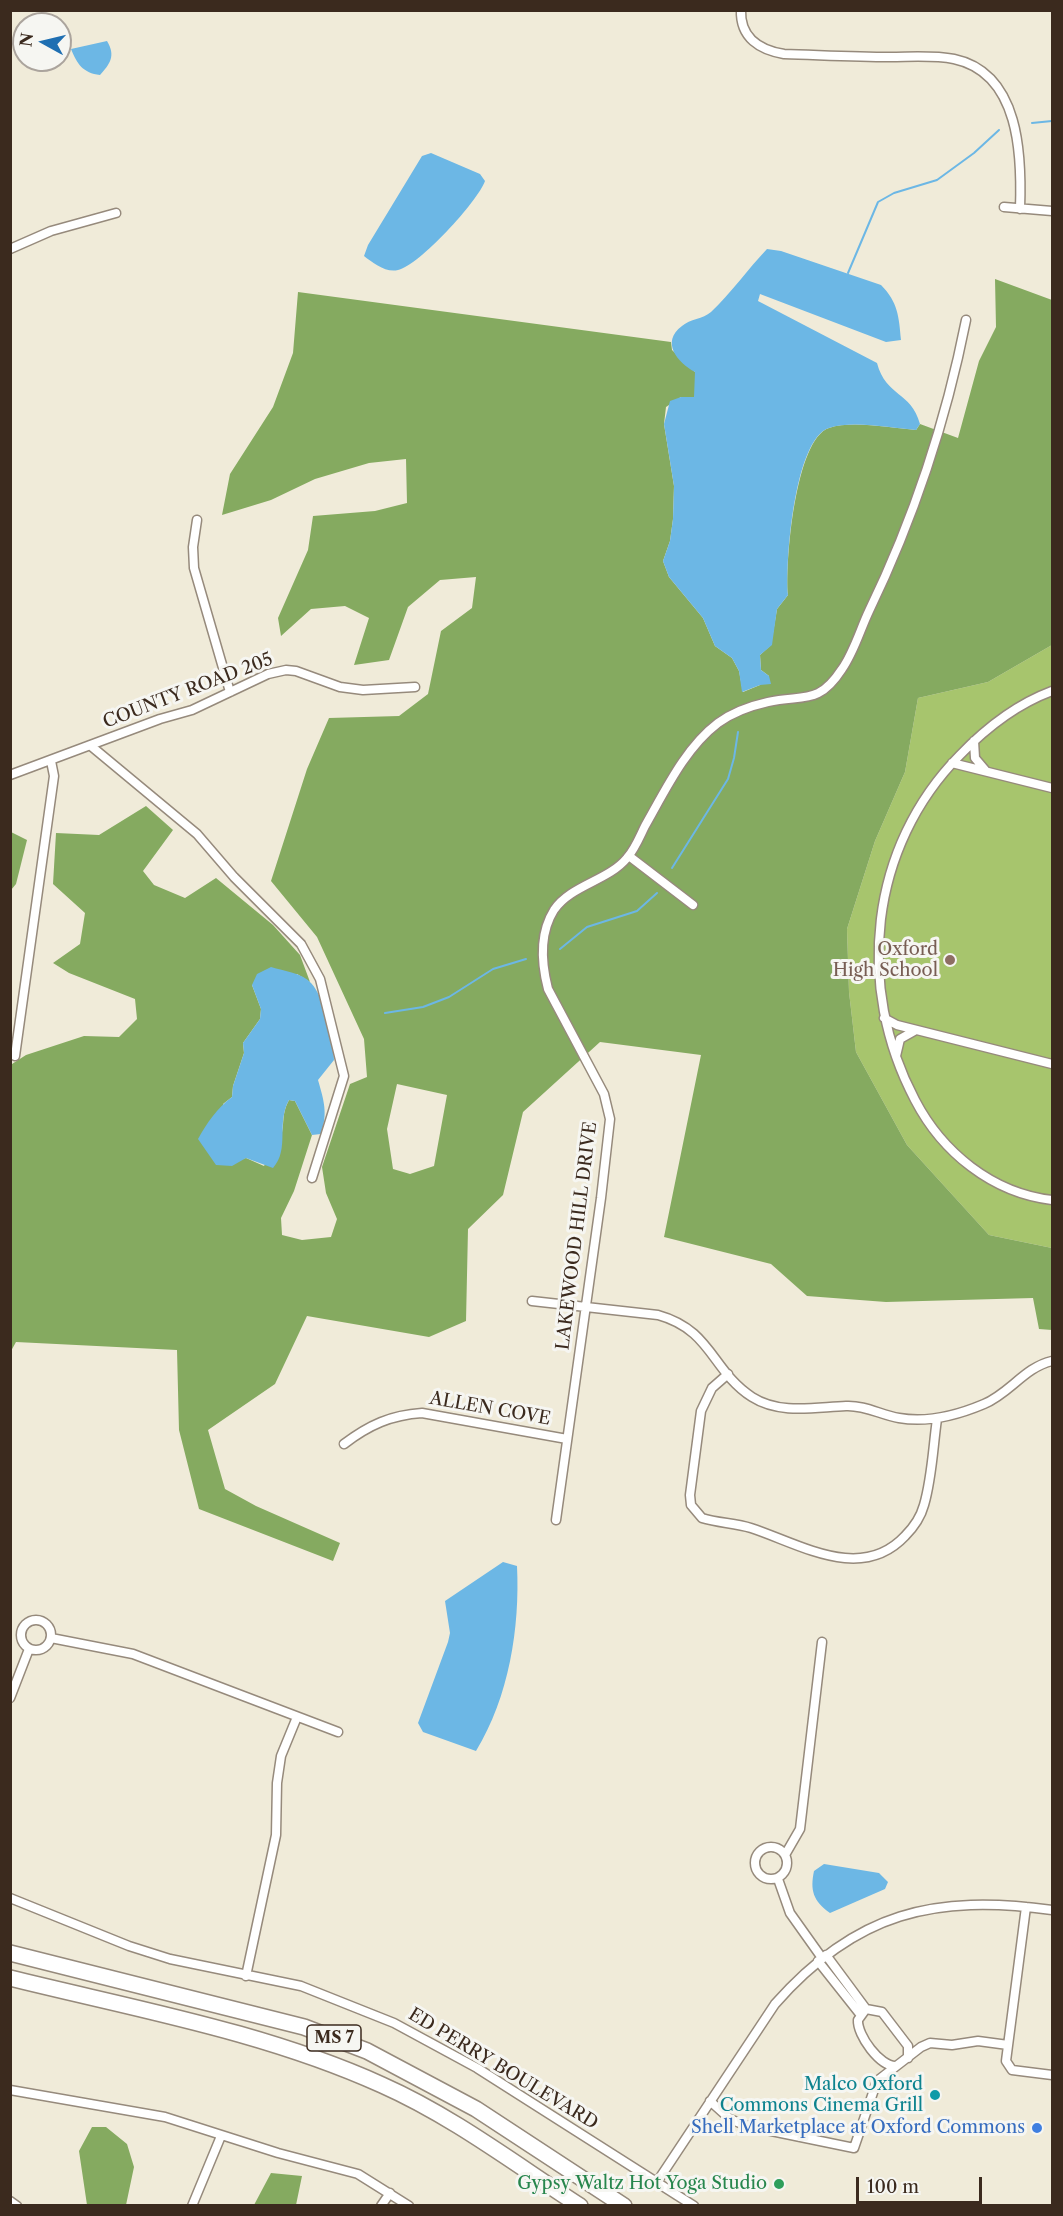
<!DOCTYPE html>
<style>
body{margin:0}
#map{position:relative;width:1063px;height:2216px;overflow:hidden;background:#f0ebd9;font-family:"Libre Caslon Text",serif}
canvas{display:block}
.frame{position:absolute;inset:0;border:12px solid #3b2a1e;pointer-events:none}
.north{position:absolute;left:12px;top:12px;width:60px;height:60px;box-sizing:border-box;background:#f6f6f2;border:2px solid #aba49d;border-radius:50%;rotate:278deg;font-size:16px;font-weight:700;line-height:24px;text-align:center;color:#3b2a1e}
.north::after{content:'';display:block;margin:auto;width:21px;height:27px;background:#1f6fb2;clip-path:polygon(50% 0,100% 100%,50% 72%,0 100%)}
.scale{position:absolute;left:856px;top:2177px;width:126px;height:27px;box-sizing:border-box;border:3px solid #3b2a1e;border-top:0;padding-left:8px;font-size:18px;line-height:21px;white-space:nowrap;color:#3b2a1e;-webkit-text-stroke:4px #f6f6f2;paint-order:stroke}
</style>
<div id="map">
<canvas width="1063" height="2216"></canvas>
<div class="frame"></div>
<div class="north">N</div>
<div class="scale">100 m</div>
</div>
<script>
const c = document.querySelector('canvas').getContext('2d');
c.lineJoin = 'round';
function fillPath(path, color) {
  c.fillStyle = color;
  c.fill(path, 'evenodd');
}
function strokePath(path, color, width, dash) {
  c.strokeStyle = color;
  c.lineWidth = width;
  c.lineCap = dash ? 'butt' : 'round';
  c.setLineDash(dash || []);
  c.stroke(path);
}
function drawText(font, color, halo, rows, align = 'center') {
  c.font = font + ' "Libre Caslon Text",serif';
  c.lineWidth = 6;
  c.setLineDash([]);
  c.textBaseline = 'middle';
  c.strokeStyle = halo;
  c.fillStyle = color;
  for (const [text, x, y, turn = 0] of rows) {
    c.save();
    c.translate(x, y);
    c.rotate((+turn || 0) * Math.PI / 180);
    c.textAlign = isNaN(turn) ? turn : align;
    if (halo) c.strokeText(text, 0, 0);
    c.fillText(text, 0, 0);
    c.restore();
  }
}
fillPath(new Path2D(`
 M1052 645V1248L989 1235 907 1145 856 1052 849 992 847 929 875 841 905 772 918 698 988 682Z`), '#a7c56d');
fillPath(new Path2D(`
 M995 279 1052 300V645L988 682 918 698 905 772 875 841 847 929 849 992 856 1052 907 1145 989 1235 1052 1248V1330L1039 1329 1033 1298 886 1302 807 1296 771 1264 664 1237 701 1055 600 1042 523 1112 503 1195 468 1229 466 1321 429 1337 307 1316 275 1384 208 1430 225 1489 256 1506 340 1543 333 1561 199 1509 179 1430 177 1350 16 1342 11 1351V1062L12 1064 26 1055 84 1036 119 1037 137 1019 135 999 69 973 53 963 80 944 85 913 53 884 56 833 99 835 146 806 173 830 143 871 154 885 185 898 216 878 273 925 300 955 310 982 297 974 252 985 261 1009 260 1019 243 1043 244 1053 233 1086 232 1097 223 1104 237 1160 246 1158 264 1166C269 1157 278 1147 281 1137 285 1123 281 1115 289 1100L295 1101 312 1135 294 1191 281 1218 282 1235 302 1240 331 1237 337 1219 326 1193 322 1167 350 1084 367 1077 364 1039 317 937 271 881 307 769 329 718 399 716 428 694 441 631 472 608 476 577 440 580 408 607 389 660 354 665 369 618 345 606 311 609 281 636 278 618 308 550 313 516 375 511 407 503 406 459 369 463 315 479 271 500 222 515 230 474 273 407 293 353 298 292 671 342 672 350 695 372V397H681L666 407 664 424 674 486 673 519 670 541 663 561 669 577 703 618 715 646 732 658 739 671 743 692 760 685 769 676 761 670 760 655 771 645 777 609 788 595C785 564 795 439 829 428 851 420 892 428 916 430L920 424 958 438 979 361 996 327ZM397 1084 447 1095 434 1166 410 1174 393 1169 387 1129Z
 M11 832 27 840 16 884 11 890Z
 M92 2127H106L127 2144 134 2167 126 2205H87L79 2151Z
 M271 2173 302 2176 296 2205H254Z`), '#85aa60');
fillPath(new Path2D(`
 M107 41C116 56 110 64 100 75 83 73 77 64 71 49Z
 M431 153 480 174 485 181C478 201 419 266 398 270 386 273 373 263 364 256L368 245 422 156Z
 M767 249 781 251 881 285C898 302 899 317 901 340L886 342 760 294 758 301 877 363C886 397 911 391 920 424L916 430C891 428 853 420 829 428 794 439 785 564 788 595L777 609 772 645 760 655 761 670 769 676 771 684 760 685 742 692 739 671 732 658 715 646 703 618 669 577 663 561 670 541 673 519 674 486 664 424 670 401 681 397H694L695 372C678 363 660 342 682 326 690 319 703 319 711 312 731 293 748 269 767 249Z
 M271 967C284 971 302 973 311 983 325 998 334 1040 334 1060L318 1080C324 1101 328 1113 321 1134L312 1135 295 1101 289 1100C276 1123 290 1149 273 1168L246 1158 232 1166 216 1165 198 1139C207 1123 217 1108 232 1097L233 1086 244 1053 243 1043 260 1019 261 1009 252 985 257 974Z
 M503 1562 517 1566C520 1628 509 1697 476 1751L423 1732 418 1723 448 1642 450 1633 445 1601Z
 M824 1864 879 1873 888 1882 885 1889 830 1913C813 1901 810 1890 814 1871Z`), '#6cb7e5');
strokePath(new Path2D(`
 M1032 123 1052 121
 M848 273 878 202 894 193 937 180 974 153 999 130
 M672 868 728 779 734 758 738 732
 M560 949 587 927 637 911 657 893
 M385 1013 423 1007 449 997 493 969 526 959`), '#6cb7e5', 2);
const minor = new Path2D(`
 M741 10C740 38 760 50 784 54 819 55 854 57 890 57 910 57 933 55 954 59 1020 73 1022 156 1020 209
 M1004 207 1052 211
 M10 249 51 231 116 213
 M197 520 193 547 194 568 230 692
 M1052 691C1017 704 986 728 960 755 869 847 855 987 915 1100 942 1152 992 1193 1052 1200
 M974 741 975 758 986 771
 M91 746 197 834 234 877 301 944 320 979 344 1076 312 1178
 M952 763 1052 788
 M10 775 160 719 192 710 268 674 286 670 296 671 340 687 363 690 415 687
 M629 856 693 905
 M884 1018 897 1025 1052 1064
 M15 1056 54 776 51 761
 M896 1056 900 1039 916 1030
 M532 1301 658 1315C712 1330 711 1370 752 1397 780 1415 816 1407 846 1406 865 1405 881 1415 899 1418 927 1423 958 1415 984 1404 1009 1394 1025 1367 1052 1361
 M728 1374 712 1388 701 1411 690 1495 691 1505 702 1518C718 1523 735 1523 751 1528 800 1544 861 1583 905 1536 913 1528 921 1516 924 1505 932 1478 933 1447 937 1419
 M344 1444C369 1425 391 1415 422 1413L567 1439
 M556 1520 601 1198 610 1119 604 1094 548 989C541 962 539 934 554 910 571 885 608 881 627 858 635 849 640 836 645 826 665 791 685 748 718 723 733 712 750 706 768 702 803 694 818 706 842 669 854 652 860 630 869 611 914 518 946 421 966 320
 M21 1635a15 15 0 1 1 30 0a15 15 0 1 1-30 0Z
 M51 1638 133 1654 338 1732
 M10 1698 29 1649
 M755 1863a16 16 0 1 1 32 0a16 16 0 1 1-32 0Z
 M785 1855 800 1829 822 1642
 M778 1879 790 1913 822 1958
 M10 1898 129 1946 170 1959 301 1986 394 2023 477 2068 694 2206
 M1026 1907 1006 2061 1012 2070 1052 2075
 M826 1955 866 2009
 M818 1961 860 2014
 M246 1976 276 1835 277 1783 281 1756 297 1717
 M896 2066C880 2067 857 2035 858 2020L866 2009 882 2012 908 2046V2058
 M10 2090 165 2117 278 2153 358 2174 409 2206
 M710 2101 730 2119 747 2126 854 2148 877 2081 921 2047 930 2043 952 2045 978 2041 1008 2045
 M657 2182 775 2004C856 1912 935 1894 1052 1910
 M10 2201 17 2206
 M192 2206 221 2136
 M381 2206 390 2193`);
const motorway = new Path2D(`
 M10 1953 304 2027 367 2051 476 2109 624 2206
 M10 1978C135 2009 265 2032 382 2085 452 2116 515 2164 580 2206`);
strokePath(minor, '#968a7c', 11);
strokePath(motorway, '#968a7c', 18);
strokePath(minor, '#fff', 8);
strokePath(motorway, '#fff', 15);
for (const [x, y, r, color] of [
 [950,960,6,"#8d6e63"],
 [935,2095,6,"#0f9aa8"],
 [1037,2128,6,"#3f7fe0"],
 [779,2184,6,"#2e9e5b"]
]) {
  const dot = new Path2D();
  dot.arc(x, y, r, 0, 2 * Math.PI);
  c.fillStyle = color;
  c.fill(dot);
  strokePath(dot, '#f6f6f2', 2);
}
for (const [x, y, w] of [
 [334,2038,54]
]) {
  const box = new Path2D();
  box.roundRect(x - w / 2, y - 13, w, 26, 4.5);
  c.fillStyle = '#f6f6f2';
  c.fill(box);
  strokePath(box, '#3b2a1e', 1.5);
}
drawText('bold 16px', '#3b2a1e', null, [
 ["MS 7",334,2038]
]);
drawText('18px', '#3b2a1e', '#f6f6f2', [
 ["COUNTY ROAD 205",188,691,-21],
 ["LAKEWOOD HILL DRIVE",577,1236,-83],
 ["ALLEN COVE",490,1409,10],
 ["ED PERRY BOULEVARD",503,2069,31]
]);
drawText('18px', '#785e54', '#f6f6f2', [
 ["Oxford",938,950],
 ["High School",938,971]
], 'right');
drawText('18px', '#0d838f', '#f6f6f2', [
 ["Malco Oxford",923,2085],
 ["Commons Cinema Grill",923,2106]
], 'right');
drawText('18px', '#366cbe', '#f6f6f2', [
 ["Shell Marketplace at Oxford Commons",1025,2128]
], 'right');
drawText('18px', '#27864d', '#f6f6f2', [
 ["Gypsy Waltz Hot Yoga Studio",767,2184]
], 'right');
</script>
